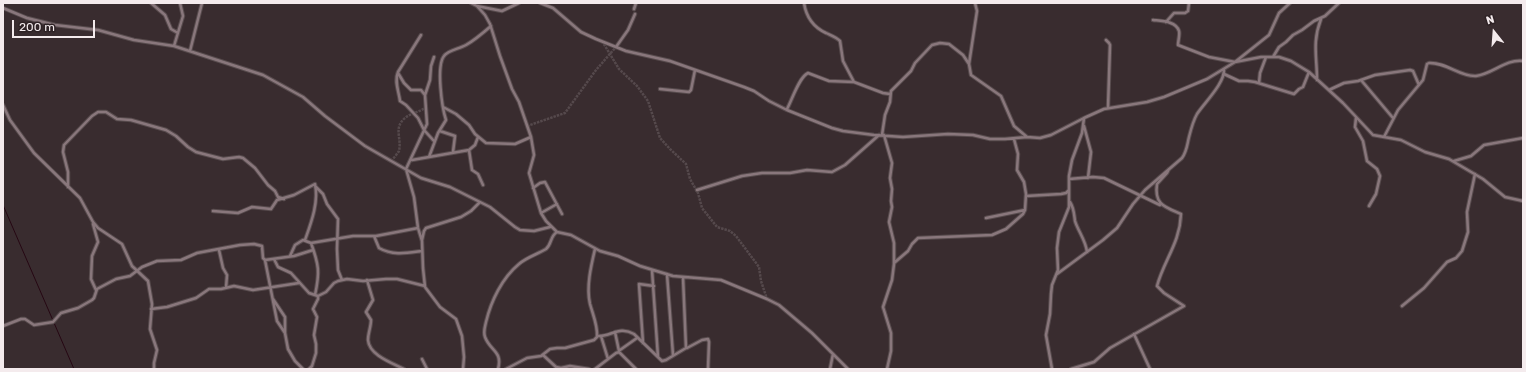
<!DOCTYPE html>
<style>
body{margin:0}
#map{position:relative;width:1526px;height:372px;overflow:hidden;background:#392c2f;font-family:Rubik,sans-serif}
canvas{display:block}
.frame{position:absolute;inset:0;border:4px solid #f4ebed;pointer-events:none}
.north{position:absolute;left:1474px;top:12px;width:40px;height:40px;-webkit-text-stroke:3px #2e2225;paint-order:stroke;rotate:343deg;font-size:11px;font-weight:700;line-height:16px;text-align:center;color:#f4ebed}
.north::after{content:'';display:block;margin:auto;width:14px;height:18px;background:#f4ebed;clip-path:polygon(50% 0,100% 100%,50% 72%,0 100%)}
.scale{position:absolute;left:12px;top:20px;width:83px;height:18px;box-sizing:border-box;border:2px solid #f4ebed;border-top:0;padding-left:5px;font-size:12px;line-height:14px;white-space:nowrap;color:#f4ebed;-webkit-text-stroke:3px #2e2225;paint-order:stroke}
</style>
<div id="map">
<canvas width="1526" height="372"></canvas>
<div class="frame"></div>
<div class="north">N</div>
<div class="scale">200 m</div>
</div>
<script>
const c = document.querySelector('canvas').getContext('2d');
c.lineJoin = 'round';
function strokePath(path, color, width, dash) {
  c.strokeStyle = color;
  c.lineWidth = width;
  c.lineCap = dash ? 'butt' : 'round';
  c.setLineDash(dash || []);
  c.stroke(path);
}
strokePath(new Path2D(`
 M3 205 74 369`), '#260713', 1);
strokePath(new Path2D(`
 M602 41 619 69 637 86 648 101 660 138 670 149 686 164 690 179 698 193 702 208 717 227 730 231 736 236 759 267 761 281 767 299
 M527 126 565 113 596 70 616 47
 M391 161C394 158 397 154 399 151 402 138 393 128 405 118 411 113 419 112 425 108`), '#55494c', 2.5, [2.5, 1]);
const street = new Path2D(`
 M151 3 165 15 171 29 178 33
 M471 3 477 6 502 11 519 3
 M540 3 553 8 581 32 596 39 626 51 670 61 744 87 754 91 769 101 787 110 832 128 843 131 874 135 903 137 948 134 973 135 990 139H1005L1027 137 1040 138 1051 135 1084 118 1104 109 1147 102 1164 97 1207 79 1235 62 1261 57H1279L1291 61 1309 72 1343 103 1373 135 1401 140 1425 152 1449 159 1483 179 1505 197 1523 201
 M804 3C806 16 813 27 826 33 830 35 836 37 840 41L843 61 854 82
 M975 3 977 11 969 64 971 75 1001 96 1014 126 1027 137
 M477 6 485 15 490 24 500 56 512 89 519 102 531 137 534 155 529 173 541 213 546 221 557 232
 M3 8 27 18 55 25 98 30 134 40 174 46 263 75 303 97 325 116 365 146 421 178 450 187 490 207 515 227 520 230 534 231 550 227
 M634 9 636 3
 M1153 20C1161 21 1176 21 1179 31 1180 35 1178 41 1178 45L1209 57 1235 62 1269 35 1279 13 1290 3
 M1166 22 1174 13H1185L1188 11 1189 3
 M421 35 398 72C394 81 399 92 400 101L406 105 418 118 424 130 434 141
 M1106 40 1109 43 1110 45 1108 108
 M174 46 183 16 180 3
 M616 47 628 30 635 14
 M190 51 202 3
 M434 57 431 66 430 80 425 95 427 124 406 169 414 197 418 228 422 241 423 268 425 287 440 307 456 319 462 336 464 357 463 369
 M1273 57 1279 47 1286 42 1293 35 1302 30 1314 21 1325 16 1339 3
 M398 73 404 83 411 90H421L425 95
 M1224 74 1239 81H1248L1255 82 1294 94 1299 89 1303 87 1309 72
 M1317 80C1317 57 1312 42 1321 19
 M1361 80 1393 118
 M1259 83 1260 73 1266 57
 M660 89 689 92 691 90 695 70
 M1329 90 1344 83 1358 81 1375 75 1410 70 1413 71 1419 85
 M3 105 10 120 34 153 80 198 93 222 98 228 122 244 132 266 148 281 152 304 150 329 157 350 154 363V369
 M443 107 456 114 469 125 475 134 486 143 515 144 531 137
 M787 109C792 100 799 77 808 73L829 81 854 82 883 93 890 94
 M1356 118 1355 127 1363 141 1367 161 1377 169 1380 176 1376 194 1369 206
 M1084 126 1091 152 1088 178
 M440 131 455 136 453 152
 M882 135 885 115 890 102 891 91 911 71 915 63 932 45 940 43 949 44 963 55 969 64
 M884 135 892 163 890 178 892 189 891 201 892 207 889 222 894 243V264L892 280 883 307 891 333V351L887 369
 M1384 137 1398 110 1423 80 1427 64 1429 63C1446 62 1460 77 1476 76 1493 74 1505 59 1523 61
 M469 150 472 170 478 174 483 185
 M429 157 438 133 446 120C442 108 436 66 444 56 448 50 459 49 466 45 475 40 483 33 491 26
 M412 160 469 150 475 145 478 137
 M1454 161 1471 156 1484 145 1523 138
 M1069 179 1093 177 1104 178 1160 205
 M68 187V172L63 152 64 145 92 116 98 112H106L117 119 131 120 166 130 176 136 188 147 196 152 223 159 239 157 243 158 255 168 268 185 275 191 278 197 284 199
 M316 187 323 194 327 204 338 219 337 249 338 270 342 280
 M533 188 540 183 545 182 562 214
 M697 190 742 176 762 173H790L807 170 832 172 845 165 879 135
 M1026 196 1061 194 1066 193 1069 190
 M1070 202C1074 208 1074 214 1075 221 1078 231 1086 241 1087 252
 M213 211 238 213 252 207 271 209 277 200 294 195 315 184C319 202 311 223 305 240
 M541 213 557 204
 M986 218 1025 210
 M93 224 98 242 92 256 91 279 96 290
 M374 236 379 248C393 256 407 253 422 251
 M422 240 424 231 426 228 461 217 471 211 480 202
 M311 243C319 265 320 272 315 295
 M219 250 223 268 227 275 226 288
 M290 256 295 245 303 240 311 243 353 236H376L418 228
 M274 259 278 267 291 273 309 293 318 296 326 292 334 283 338 281 347 279 363 281 386 279H397L425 286
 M265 260 277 321 285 333 288 349 295 361 303 369
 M894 263 908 251 912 244 918 238 992 235 1006 229 1023 214 1025 210 1026 194 1024 182 1017 170 1018 154 1014 139
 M652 270 658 357
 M667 274 673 355
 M1057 274 1103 240 1117 228 1133 204 1145 190 1182 158C1187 151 1187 145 1189 137 1191 129 1193 121 1197 114 1205 102 1225 83 1224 69
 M367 280 373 300 366 312 371 320C371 327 368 333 368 340 369 355 392 363 404 369
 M273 299 285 317V333
 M1402 306 1424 288 1447 262 1456 258 1462 251 1468 232 1467 212 1475 174
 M151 309 167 307 196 298 209 289H221L234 286 253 290 299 283
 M3 326 21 319H25L34 325 53 322 61 313 78 308 92 300 94 298 97 289 116 279 130 276 142 267 157 261 181 260 197 253 240 245 254 244 262 246 263 258 265 260 294 256 313 250
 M615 332 619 351
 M1134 334 1150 369
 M598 336C611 337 619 325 634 334L662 361 666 360 686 348 683 277
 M601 336 608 359
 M643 343 639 284 654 286
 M687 348 702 340 708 339 709 342 708 369
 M620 350 637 338
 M543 355 556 367 561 368 570 366 589 369
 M422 359 427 369
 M309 369 312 366 316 353V344L314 335 317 317 313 309 318 299V296
 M498 369C503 351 490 351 485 337 483 332 485 327 486 322 491 301 502 278 519 264 527 257 538 254 546 249 552 244 550 236 557 232L571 235 600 251 618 256 640 266 673 276 721 280 767 299 779 305 812 333 848 369
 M506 369 527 358 541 356 550 349 557 348H565L594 340 597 337C598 326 593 315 590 304 586 287 591 266 595 249
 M595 369 616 353 619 352 636 369
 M830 369 833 354
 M1052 369 1046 335 1050 314 1051 294 1052 285 1058 270 1057 248 1059 232 1069 207V176L1072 160 1082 133 1084 118
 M1071 369 1094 362 1110 348 1184 306 1164 293 1157 286C1164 260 1180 243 1181 214 1165 207 1154 205 1157 184L1167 173 1169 169`);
strokePath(street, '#574b4d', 4.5);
strokePath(street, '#89777c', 2.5);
</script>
